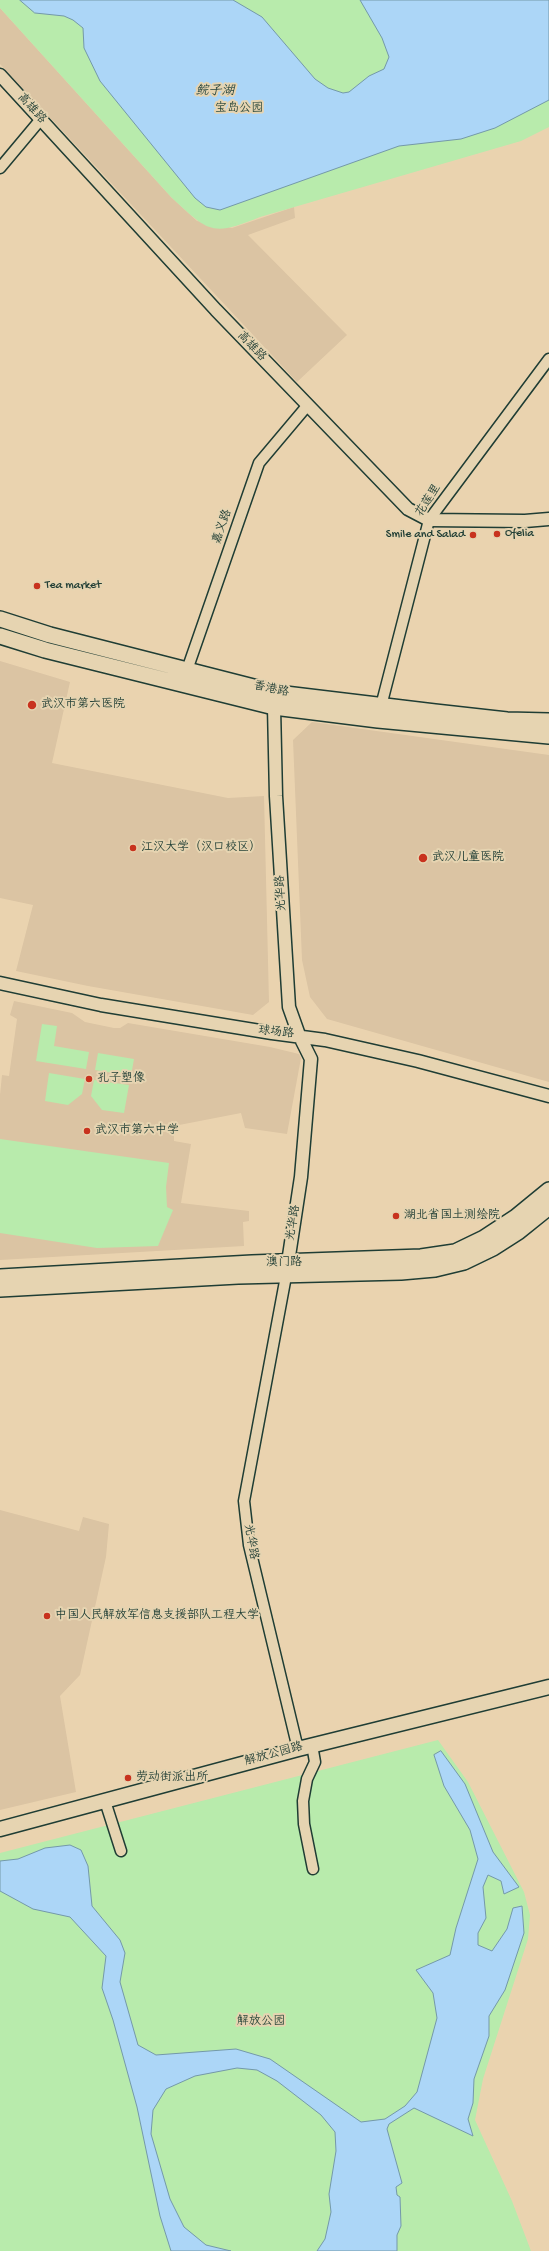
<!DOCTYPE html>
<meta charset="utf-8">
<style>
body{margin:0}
canvas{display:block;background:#ead3af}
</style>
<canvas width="549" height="2251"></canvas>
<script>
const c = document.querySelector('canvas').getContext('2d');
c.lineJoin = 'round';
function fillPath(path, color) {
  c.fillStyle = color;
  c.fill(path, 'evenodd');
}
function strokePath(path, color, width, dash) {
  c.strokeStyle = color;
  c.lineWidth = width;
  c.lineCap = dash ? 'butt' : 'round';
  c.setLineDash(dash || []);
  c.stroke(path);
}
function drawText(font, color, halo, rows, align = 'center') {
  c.font = font + ' "Gochi Hand","LXGW WenKai TC",sans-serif';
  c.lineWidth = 4;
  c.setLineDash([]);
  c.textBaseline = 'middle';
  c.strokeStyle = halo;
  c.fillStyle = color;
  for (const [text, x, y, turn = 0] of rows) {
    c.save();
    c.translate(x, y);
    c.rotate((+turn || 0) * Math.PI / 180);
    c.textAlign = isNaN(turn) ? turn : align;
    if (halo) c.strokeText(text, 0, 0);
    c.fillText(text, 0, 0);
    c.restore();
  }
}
fillPath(new Path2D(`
 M0 8 171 197 197 221 232 228 294 207 295 218 248 235 347 335 297 382 0 64Z
 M0 661 70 682 52 763 228 798 264 796 269 1002 253 1015 88 986 16 971 33 905 0 898Z
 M312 722 549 755V1082L327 1019 310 997 302 960 293 740Z
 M14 1001 72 1013 85 1022 114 1028H120L128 1023 270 1047 299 1054 301 1058 287 1134 245 1128 241 1113 174 1126V1141L191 1144 181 1203 249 1211V1221L243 1222 244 1246 0 1260V1095L2 1075 9 1076 17 1019 10 1015Z
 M0 1510 79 1531 83 1517 109 1524 106 1557 80 1675 60 1696 76 1792 0 1810Z`), '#dbc4a3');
fillPath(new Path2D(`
 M0 0H549V127L521 141 260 217C211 237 209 232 171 197L0 8Z
 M42 1024 57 1026 54 1046 89 1052 86 1069 36 1061Z
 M98 1053 134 1059 131 1076 95 1070Z
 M49 1073 85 1079 82 1094 68 1105 45 1101Z
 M94 1080 129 1085 124 1113 102 1110 91 1096Z
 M0 1139 169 1163 166 1187 167 1207 173 1210 158 1246 97 1248 0 1233Z
 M438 1740 468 1782 524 1892 530 1915 528 1939 483 2079 475 2120 512 2201 531 2251H0V1853Z`), '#b8ebac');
const water = new Path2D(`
 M20 0H233L262 17 315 79 328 88 343 93 349 92 369 76 384 69 389 57 382 38 360 0H549V100L495 128 461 139 399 146 220 210 206 207 195 198 100 81 84 48 83 28 73 20 64 16 35 13Z
 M441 1751 465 1784 493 1852 519 1887 504 1894 501 1881 488 1875 483 1887 486 1918 478 1933V1945L492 1951 507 1929 513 1908 522 1906 524 1933 505 1990 489 2016V2036L474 2079 473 2103 468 2119 473 2136 414 2108 389 2124 387 2129 402 2183 396 2187 397 2195 400 2197 401 2226 397 2235V2251H317L325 2239 331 2212 329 2194 336 2151 335 2132 321 2115 277 2081 257 2070 237 2068 195 2076 166 2089 153 2110 151 2134 170 2199 184 2227 206 2245 231 2251H171L160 2216 137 2107 113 2020 102 1988 106 1956 70 1917 33 1909 0 1891V1861L18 1859 45 1848 70 1845 81 1850 88 1866 92 1906 120 1940 125 1953 120 1982 138 2045 156 2055 236 2049 270 2059 361 2122 385 2119 405 2106 417 2092 437 2018 433 1993 416 1970 450 1955 456 1928 478 1859 470 1830 444 1786 434 1755Z`);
fillPath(water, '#acd6f7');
strokePath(water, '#7499a9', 1);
const minor = new Path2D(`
 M0 168 41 119
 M187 670 259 463 307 406
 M381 706 429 520 549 359
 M286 1276 244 1501 249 1545 298 1749
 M312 1745 315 1762 307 1779 303 1801 304 1824 313 1869
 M105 1801 121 1851`);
const tertiary = new Path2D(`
 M0 75 216 310 408 509 429 520 525 521 549 519
 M276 698 274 707 276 796 289 1007 299 1035 311 1059 301 1177 287 1269
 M0 983 101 1005 272 1033 325 1040 418 1061 549 1096`);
const secondary = new Path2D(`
 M0 1829 298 1749 549 1687`);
const primary = new Path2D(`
 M0 619 50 635 277 693 435 712 507 720 549 721
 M0 636 45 650 274 707 378 720 549 736
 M0 1277 252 1263 421 1257 455 1252 484 1238 516 1217 549 1190
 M0 1289 238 1276 401 1272 435 1269 464 1262 493 1248 518 1232 549 1207`);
strokePath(minor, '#1f3d34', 13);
strokePath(tertiary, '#1f3d34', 15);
strokePath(secondary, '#1f3d34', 17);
strokePath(primary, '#1f3d34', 18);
strokePath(minor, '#e6d4b1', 10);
strokePath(tertiary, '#e6d4b1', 12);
strokePath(secondary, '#e6d4b1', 14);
strokePath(primary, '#e6d4b1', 15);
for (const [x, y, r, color] of [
 [497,534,4,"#c8321e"],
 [473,535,4,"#c8321e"],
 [37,586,4,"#c8321e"],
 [32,705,5,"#c8321e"],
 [133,848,4,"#c8321e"],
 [423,858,5,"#c8321e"],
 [89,1079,4,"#c8321e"],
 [87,1131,4,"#c8321e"],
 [396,1216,4,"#c8321e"],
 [47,1616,4,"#c8321e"],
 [128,1778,4,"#c8321e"]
]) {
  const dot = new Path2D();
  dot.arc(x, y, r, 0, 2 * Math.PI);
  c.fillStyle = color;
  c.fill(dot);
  strokePath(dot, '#e6d4b1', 1.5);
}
drawText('12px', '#1f3d34', '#e6d4b1', [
 ["高雄路",31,109,47],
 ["高雄路",251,347,46],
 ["花莲里",429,501,-57],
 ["嘉义路",223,527,-71],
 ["香港路",271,690,12],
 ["光华路",282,893,-93],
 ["球场路",276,1033,6],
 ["光华路",294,1223,-81],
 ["澳门路",284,1263],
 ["光华路",250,1542,80],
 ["解放公园路",274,1755,-15]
]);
drawText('12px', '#27463a', '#e6d4b1', [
 ["宝岛公园",239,109],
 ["解放公园",261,2022]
]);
drawText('12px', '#1f3d34', '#e6d4b1', [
 ["Ofelia",505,534],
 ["Smile and Salad",465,535,"right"],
 ["Tea market",45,586],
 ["武汉市第六医院",41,705],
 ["江汉大学（汉口校区）",141,848],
 ["武汉儿童医院",432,858],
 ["孔子塑像",97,1079],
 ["武汉市第六中学",95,1131],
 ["湖北省国土测绘院",404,1216],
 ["中国人民解放军信息支援部队工程大学",55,1616],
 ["劳动街派出所",136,1778]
], 'left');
drawText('italic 13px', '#26453e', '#e6d4b1', [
 ["鲩子湖",215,92]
]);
</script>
